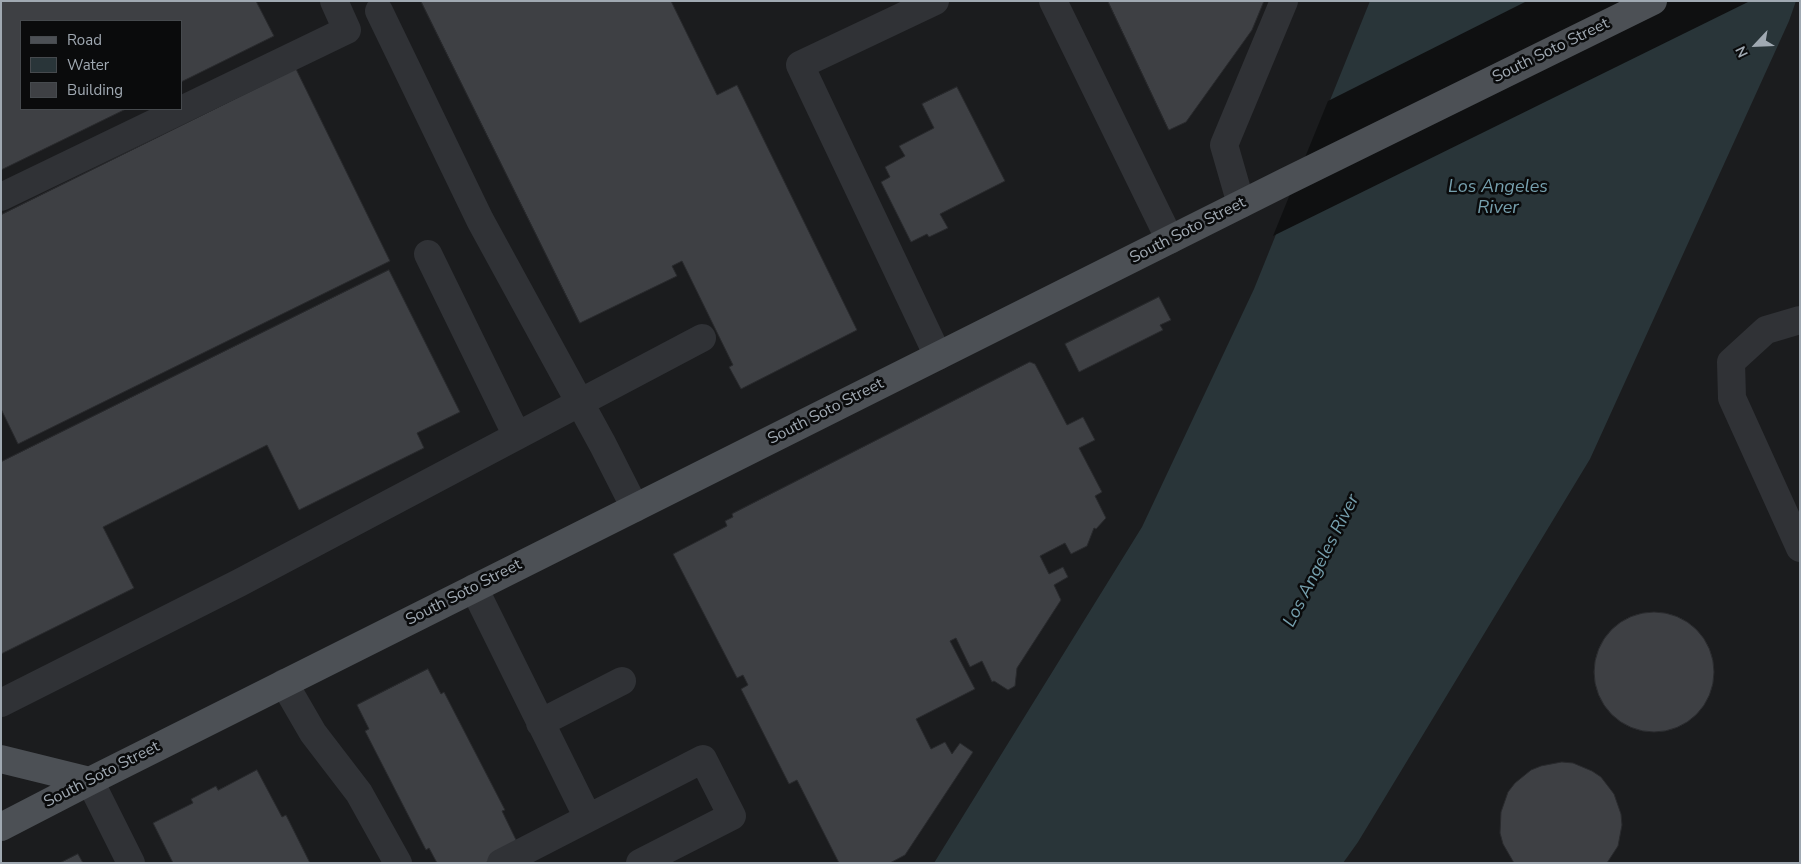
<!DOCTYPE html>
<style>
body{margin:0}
#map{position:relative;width:1801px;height:864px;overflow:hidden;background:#0f1011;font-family:"Nunito Sans",sans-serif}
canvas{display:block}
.frame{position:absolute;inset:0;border:2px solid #a0a9b2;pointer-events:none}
.legend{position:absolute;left:20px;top:20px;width:162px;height:90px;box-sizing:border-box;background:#0a0b0c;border:1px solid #464a4e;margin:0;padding:6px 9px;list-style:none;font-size:15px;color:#a0a9b2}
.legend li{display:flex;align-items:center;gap:10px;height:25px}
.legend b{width:25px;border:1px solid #464a4e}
.north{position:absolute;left:1731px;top:20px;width:50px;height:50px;-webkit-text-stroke:4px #0a0b0c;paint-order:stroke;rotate:245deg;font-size:14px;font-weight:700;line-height:20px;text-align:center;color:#a0a9b2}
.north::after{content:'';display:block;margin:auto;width:18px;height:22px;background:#a0a9b2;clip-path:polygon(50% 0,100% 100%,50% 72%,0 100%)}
</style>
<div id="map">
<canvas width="1801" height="864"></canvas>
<div class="frame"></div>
<ul class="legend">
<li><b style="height:6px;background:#4c5055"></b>Road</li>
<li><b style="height:14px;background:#293539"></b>Water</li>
<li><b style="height:14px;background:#3e4044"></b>Building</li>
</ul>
<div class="north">N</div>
</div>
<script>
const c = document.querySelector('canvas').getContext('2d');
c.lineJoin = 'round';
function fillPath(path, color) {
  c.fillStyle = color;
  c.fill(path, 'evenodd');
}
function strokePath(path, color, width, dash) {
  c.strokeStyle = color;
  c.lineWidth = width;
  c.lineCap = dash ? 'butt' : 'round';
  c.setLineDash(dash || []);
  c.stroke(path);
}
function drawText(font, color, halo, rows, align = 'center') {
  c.font = font + ' "Nunito Sans",sans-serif';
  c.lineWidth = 5;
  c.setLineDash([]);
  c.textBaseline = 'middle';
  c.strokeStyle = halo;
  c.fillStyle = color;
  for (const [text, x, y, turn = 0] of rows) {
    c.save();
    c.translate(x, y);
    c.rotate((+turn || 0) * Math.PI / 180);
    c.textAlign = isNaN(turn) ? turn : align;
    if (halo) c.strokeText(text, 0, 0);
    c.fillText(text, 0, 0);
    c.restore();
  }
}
fillPath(new Path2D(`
 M1 1H1800V863H1ZM21 21H181V109H21Z`), '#1b1c1e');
fillPath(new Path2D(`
 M1370 1H1796L1789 21 1590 459 1358 842 1343 863H934L1142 527 1254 289Z`), '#293539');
fillPath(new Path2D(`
 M1527 1H1750L1273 236 1328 101Z`), '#0f1011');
const building = new Path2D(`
 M1 1H256L274 36 181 82V21H21V109H126L1 170Z
 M421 1H671L717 95 737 85 857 330 741 389 729 367 733 365 682 261 672 266 677 276 580 323Z
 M1108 1H1264L1252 30 1186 122 1169 130Z
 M296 69 390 261 18 444 1 409V215Z
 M957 87 1005 181 940 214 948 228 929 237 927 234 911 242 881 182 890 177 885 167 905 156 899 146 934 128 922 104Z
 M389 270 460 412 417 433 424 448 299 510 267 445 103 527 134 588 1 654V462Z
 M1159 297 1171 320 1160 325 1163 330 1079 372 1065 344Z
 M1030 362 1035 364 1067 425 1083 417 1095 440 1079 448 1102 492 1095 496 1106 518 1096 529 1094 528 1087 546 1071 554 1065 543 1040 556 1049 574 1063 567 1068 577 1054 585 1061 600 1017 668 1015 686 1008 690 994 681 992 682 982 661 970 667 956 638 950 641 975 689 916 719 931 749 945 742 952 754 960 743 973 752 905 855 890 863H839L797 780 789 784 741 689 748 685 743 675 737 678 673 554 727 526 725 521 733 517 732 514Z
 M1594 672a60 60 0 1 1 120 0a60 60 0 1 1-120 0Z
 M428 669 441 694 444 692 505 810 502 811 519 846 485 863H437L429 848 426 850 365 731 369 729 357 705Z
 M1562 762 1573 763 1592 771 1601 777 1614 794 1621 814 1622 825 1618 846 1607 863H1514L1503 844 1500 833 1501 812 1508 792 1515 783 1531 770 1541 766Z
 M257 770 282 817 286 815 310 863H173L153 823 193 803 191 799 216 786 218 790Z
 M78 854 83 863H60Z`);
fillPath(building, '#3e4044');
strokePath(building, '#292a2d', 1);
strokePath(new Path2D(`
 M935 1 800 65 938 356
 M1053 1 1170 240
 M379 11 480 220 603 445 635 508
 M1 197 347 30 334 1
 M1241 204 1224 145 1284 1
 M428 254 517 436
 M1800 320 1766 330 1731 362 1732 398 1800 548
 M474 588 588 818
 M284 683 313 733 359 793 398 863
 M1 703 239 583 702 338
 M540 723 622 681
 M90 781 131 863
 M501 863 703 759 732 816 640 863`), '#303236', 28);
strokePath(new Path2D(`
 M1 759 90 781
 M1 827 90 781 1285 182 1653 1`), '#4c5055', 28);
drawText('16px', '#a0a9b2', '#0a0b0c', [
 ["South Soto Street",1551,51,-26],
 ["South Soto Street",1188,231,-27],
 ["South Soto Street",826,412,-27],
 ["South Soto Street",464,593,-27],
 ["South Soto Street",102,775,-27]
]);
drawText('italic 18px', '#76a0ae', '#0a0b0c', [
 ["Los Angeles",1498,188],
 ["River",1498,209],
 ["Los Angeles River",1322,561,-63]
]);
</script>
